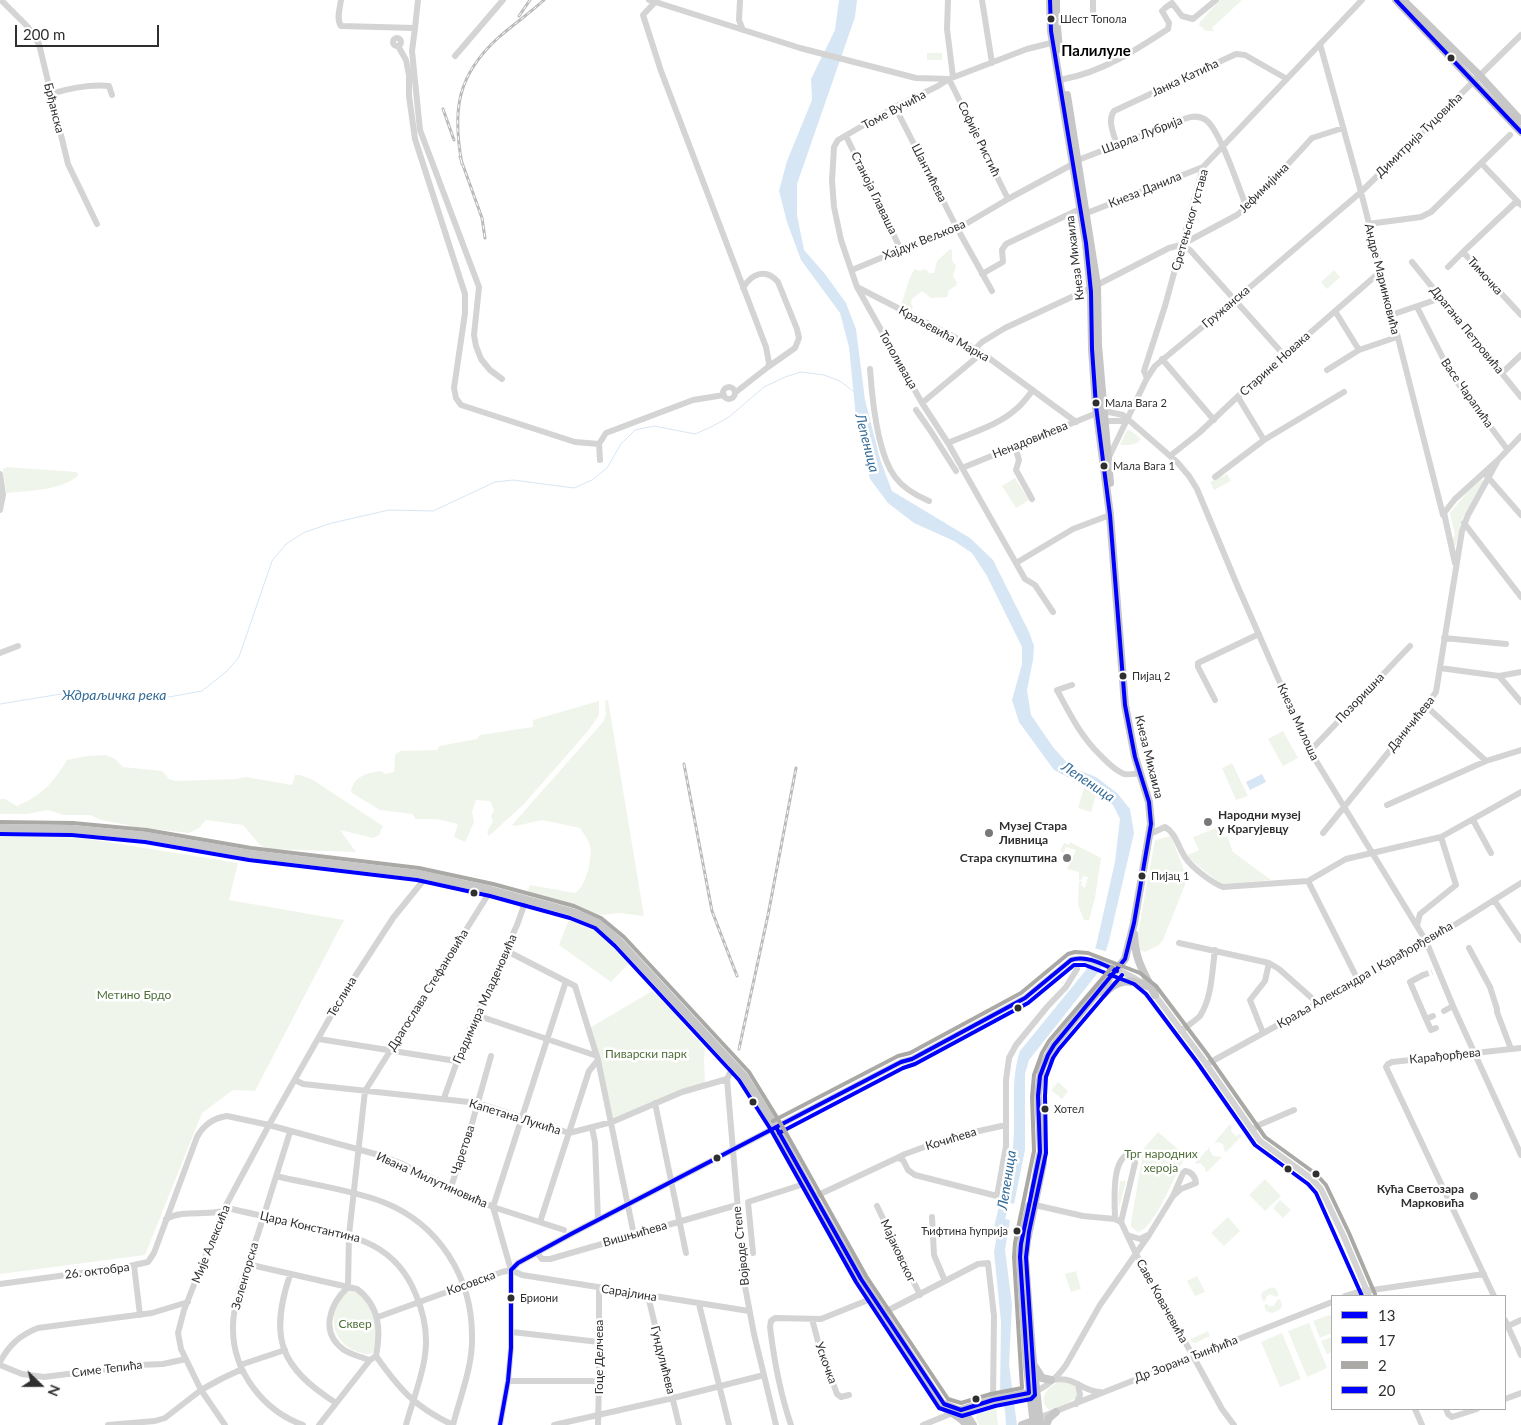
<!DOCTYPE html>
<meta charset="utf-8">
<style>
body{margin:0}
#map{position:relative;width:1521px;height:1425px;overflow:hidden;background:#fff;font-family:Lato,sans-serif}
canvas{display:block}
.legend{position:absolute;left:1331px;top:1295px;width:175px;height:115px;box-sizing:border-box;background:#fff;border:1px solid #acacac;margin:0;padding:6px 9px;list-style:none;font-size:15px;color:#2f2f2f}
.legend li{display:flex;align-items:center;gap:10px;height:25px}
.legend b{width:25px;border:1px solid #acacac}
.north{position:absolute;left:15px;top:1360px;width:50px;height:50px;-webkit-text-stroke:4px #fff;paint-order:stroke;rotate:112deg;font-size:14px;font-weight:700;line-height:20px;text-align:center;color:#2f2f2f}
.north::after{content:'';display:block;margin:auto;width:18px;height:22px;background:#2f2f2f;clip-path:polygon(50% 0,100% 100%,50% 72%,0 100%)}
.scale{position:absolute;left:15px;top:25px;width:144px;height:22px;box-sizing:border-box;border:2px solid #2f2f2f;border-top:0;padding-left:6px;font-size:15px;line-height:18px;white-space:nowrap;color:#2f2f2f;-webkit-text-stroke:4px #fff;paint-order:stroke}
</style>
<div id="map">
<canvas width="1521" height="1425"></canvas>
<ul class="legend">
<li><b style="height:6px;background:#00f"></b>13</li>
<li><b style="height:6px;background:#00f"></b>17</li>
<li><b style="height:6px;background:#aba9a6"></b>2</li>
<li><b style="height:6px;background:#00f"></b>20</li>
</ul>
<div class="north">N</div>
<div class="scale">200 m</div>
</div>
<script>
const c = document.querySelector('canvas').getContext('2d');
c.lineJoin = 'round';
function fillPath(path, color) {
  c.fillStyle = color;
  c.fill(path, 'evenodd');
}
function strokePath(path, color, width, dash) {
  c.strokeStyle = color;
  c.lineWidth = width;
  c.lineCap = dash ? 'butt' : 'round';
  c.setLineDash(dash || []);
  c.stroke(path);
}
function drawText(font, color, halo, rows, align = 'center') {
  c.font = font + ' Lato,sans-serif';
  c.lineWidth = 5;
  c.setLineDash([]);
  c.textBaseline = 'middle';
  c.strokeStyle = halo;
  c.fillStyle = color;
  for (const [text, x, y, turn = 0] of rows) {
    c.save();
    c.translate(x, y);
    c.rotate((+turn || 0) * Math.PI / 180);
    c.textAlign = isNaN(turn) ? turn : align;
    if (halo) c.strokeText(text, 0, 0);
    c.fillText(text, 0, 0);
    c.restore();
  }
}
fillPath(new Path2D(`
 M1220 0H1242L1212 28 1214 31H1206L1199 25 1200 22Z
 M927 53H942V60H927Z
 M950 249 952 250V260L956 266 953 276 957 282 956 286 949 290 947 297 931 298 922 291 912 299 911 303 913 307 911 311 900 306C906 295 907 279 915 269L919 271 926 269 929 273H934L937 261Z
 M1334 270 1340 277 1327 289 1321 282Z
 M1127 430H1130L1141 439C1137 446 1127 445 1120 445Z
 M6 467 77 472 78 475C66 490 25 491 6 493L3 469Z
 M1227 474 1231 481 1214 490 1210 482Z
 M1015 478 1029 500 1016 508 1002 486Z
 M1482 479 1483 481 1461 522 1456 545 1454 546 1452 540 1455 535 1450 513 1468 491Z
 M608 700 644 916 619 913 602 915 527 893 530 885 575 893C586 887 593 857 590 845 588 839 583 833 580 828L542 820 516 826 512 825 603 722 606 715 605 701Z
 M599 701V715L588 731 524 804 489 836 487 832 493 821 491 816 494 810 490 801 476 800 472 812 474 822 465 842 454 837 458 824 437 819H416L412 814 380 810 352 793 351 790C356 775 367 773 381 771L385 774 394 772 395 755 400 751 437 750 439 746 477 739 480 735 533 727V720Z
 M1283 731 1298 758 1283 766 1268 739Z
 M106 755 115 759 123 767 162 771 169 779 176 781 236 779 246 777 292 785 295 775H300L313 780 383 826 379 835 373 838 340 830 356 852 269 849 260 845 243 825 206 820 199 828 189 833 137 827 101 820 90 815H64L48 810 27 814H0V799H5L17 806C41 796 53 783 67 760L87 756Z
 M1232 763 1248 796 1236 800 1222 768Z
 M1084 788 1097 792 1091 812 1078 808Z
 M1219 827 1224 837 1227 836 1233 852 1271 880 1224 884 1217 881 1190 859 1188 855 1199 850 1193 837Z
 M57 834 238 863 229 900 344 920 255 1091 233 1090 202 1113 145 1255 0 1274V836Z
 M1171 836 1184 870 1185 885 1163 940 1159 945 1145 952 1138 949 1136 944 1155 840Z
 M1070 842 1101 858 1095 898 1089 920H1084L1078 905 1079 881H1082L1081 885 1085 888 1088 877 1083 876 1082 880H1079V872L1067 869 1076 850 1066 847 1064 853 1060 851 1064 843 1069 845Z
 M570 917 602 928 633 959 611 982 559 945Z
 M652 991 656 995 660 993 682 1018 680 1021 705 1048 704 1059 705 1084 612 1121 588 1029Z
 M1058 1082 1068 1091 1062 1099 1051 1090Z
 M1230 1124 1232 1126 1231 1131 1236 1136 1240 1134 1242 1136 1225 1153 1223 1144 1218 1142 1214 1143Z
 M1158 1132 1186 1156C1176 1171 1155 1229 1138 1232L1131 1227V1223L1143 1152 1145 1147Z
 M1210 1147V1151L1213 1156 1222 1157 1207 1172 1205 1171V1168L1200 1163 1197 1164 1195 1163Z
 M1265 1179 1281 1196 1265 1211 1249 1195Z
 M1120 1181H1126L1119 1208 1118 1196Z
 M1280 1200 1291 1210 1283 1218 1273 1208Z
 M1228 1217 1240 1231 1224 1246 1211 1233Z
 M1076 1271 1081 1289 1071 1292 1065 1274Z
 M1197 1276 1205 1292 1195 1296 1187 1281Z
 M1272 1287 1276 1289 1279 1296 1276 1297 1270 1294 1266 1297V1300L1263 1301 1261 1296 1262 1292Z
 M348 1291C364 1289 377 1315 378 1329 378 1337 375 1346 373 1353 368 1355 364 1354 358 1352 336 1345 327 1320 339 1300 341 1297 345 1294 348 1291Z
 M1280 1299 1282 1306 1279 1310 1272 1313 1266 1311 1264 1305 1267 1304 1269 1306H1274L1277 1300Z
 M1329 1315 1332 1317V1333L1320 1338 1313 1321Z
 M1309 1323 1327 1368 1307 1377 1288 1331Z
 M1208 1331 1210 1336 1195 1343 1192 1342 1191 1339Z
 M1282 1333 1301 1379 1280 1387 1261 1342Z
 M1332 1337V1352L1327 1354 1321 1341Z
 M1061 1381 1076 1386 1077 1397 1065 1405 1049 1410C1036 1398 1049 1386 1061 1381Z
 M996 1405 998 1425H979L976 1418 977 1414Z`), '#f0f5eb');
fillPath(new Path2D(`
 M839 0H857L855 17 797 184V215L804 250 825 274 846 303 856 329 865 400 880 459 892 491 970 538 993 560 1029 632 1034 646 1033 660 1027 690 1031 715 1053 747 1071 767 1096 777 1117 793 1130 809 1134 833 1109 941 1100 970 1029 1060 1025 1074V1150L1014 1204 1003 1201C1009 1178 1013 1155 1014 1131 1015 1103 1011 1078 1020 1051L1086 970 1096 946 1115 862 1120 819 1113 805 1095 790 1079 783 1054 770 1019 722 1012 700 1022 664V647L987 576 972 553 954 541 914 523 888 503 870 479 857 428 849 347 840 313 801 260 787 222 779 191 787 161 812 100 811 79 835 30Z
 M1262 774 1266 782 1250 790 1246 782Z
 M1000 1218 1010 1220 1005 1250 1012 1305 1009 1365 1017 1425H1006L1005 1410 1000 1394 1001 1322 994 1252Z`), '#d7e6f4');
fillPath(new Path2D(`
 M1094 948 1108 952 1106 960 1092 955Z`), '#fff');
strokePath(new Path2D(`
 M0 704 67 693 138 697H169L202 691 227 671 239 657 272 561 286 544 305 532 332 523 389 510 433 511 495 482 513 480 574 488 592 480 607 468 621 444 635 430 654 426 695 434 711 427 729 417 764 387 785 377 801 372 824 375 840 381 854 392`), '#d7e6f4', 1);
strokePath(new Path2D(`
 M998 1230 1007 1191`), '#d7e6f4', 9);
strokePath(new Path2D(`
 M1423 975 1432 972`), '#d5d5d5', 6, [6, 3]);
strokePath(new Path2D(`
 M1 0 28 27 39 44 68 164 97 224
 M341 0C340 8 336 19 341 26L415 28 412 51 420 130 479 287 474 335 476 346 481 359 490 370 502 379
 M649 0 800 48 916 78 949 79 1027 49 1055 42
 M657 0 643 15 661 71 766 347 769 363 768 367 736 392
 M740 0 739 20 743 30
 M948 0 947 29 953 77
 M982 0 992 63
 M1093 0V16L1096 20
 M415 28 418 0
 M393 42a4 4 0 1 1 8 0a4 4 0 1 1-8 0Z
 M1320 44 1361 192 1443 515
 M398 46 406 60 409 75V96L415 139 465 294V313L454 388 456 398 461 405 575 442 599 444
 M455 56 503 0
 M1064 79C1102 72 1136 50 1168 29L1169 23 1162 11 1165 8 1172 3 1182 16 1193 19 1216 0
 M50 94C67 89 91 84 109 86L112 95
 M895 107 957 228 992 291
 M846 136 901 250
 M1117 145C1114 135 1107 120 1114 111L1236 54 1245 55 1287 79
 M1078 160 1187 118C1193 116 1200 116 1206 120 1220 130 1239 189 1247 208
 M1481 163 1521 205
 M1008 199 949 79 938 86 895 107 838 140 834 147 832 181 834 207 841 240 857 287 922 403 948 443 1025 579 1035 585 1053 612
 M1087 213 1203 167
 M1368 224 1421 217 1431 212 1510 135
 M1181 245 1190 250 1284 355
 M1463 252 1517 201
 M1412 262 1521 397
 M1448 267 1463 252 1521 315
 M852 270 941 233 964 225 1008 199 1073 164
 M982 274 1003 262 1002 250 1006 244 1080 209
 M1097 285 1169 248 1181 245 1237 215 1256 199 1312 138 1343 128
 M857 287 956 338 982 353 1076 422
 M743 288C752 273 766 268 778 282L797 329 799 338 795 348 768 367
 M1417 307 1451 374 1507 449
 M1335 311 1359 350
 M1391 315 1441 298
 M975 349 982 342 1005 328 1091 288
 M1162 359 1214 420
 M870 369C872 398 877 453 895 477 904 489 917 496 929 501
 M1327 370 1359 350 1397 337
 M1502 373 1521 355
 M1147 378 1144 371 1165 306 1203 167 1362 0
 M723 393a6 6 0 1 1 12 0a6 6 0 1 1-12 0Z
 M1238 397 1264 440
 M922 403 982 353
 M916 410 930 430 956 471
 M1102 421H1120L1127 419
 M948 443C970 433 997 426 1015 410 1022 405 1028 396 1033 390
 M1015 447 1019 460 1016 470 1032 499
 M1170 456 1199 433 1249 386 1380 272
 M1109 457 1147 378 1155 366 1235 300 1361 192 1521 35
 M600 460 599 444 606 433 693 400 724 395
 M962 468 1097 413 1109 412 1123 415 1177 462 1189 476 1197 489 1238 587 1310 751 1426 941 1453 1006 1521 1155
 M0 474 3 495 0 510
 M1486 475 1521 515
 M1215 477 1264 440 1344 392
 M1464 523 1521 597
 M1016 563 1073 529 1110 515
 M1455 563 1444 513 1455 499 1498 460 1521 436
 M1444 638 1506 644
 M0 653 18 646
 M1440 668 1499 676 1521 702
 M1499 676 1521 672
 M1072 685 1057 690C1070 714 1080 735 1100 755 1107 762 1114 770 1124 774 1129 775 1135 774 1140 773
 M1215 700 1198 667V663L1259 634
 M1426 706 1486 761
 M1310 751 1410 646
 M1387 805 1486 761 1521 750
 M1473 820 1491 853
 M1323 833 1426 706 1436 692 1462 531 1468 515 1498 460
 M1150 834 1165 827C1176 833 1178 847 1185 857 1191 867 1212 883 1223 887L1308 881 1346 859 1441 837 1521 792
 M1308 881 1358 980
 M1494 900 1521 940
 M1417 925 1420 914 1456 885 1441 837
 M1179 943 1269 963 1279 969 1314 1000 1317 1005
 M1469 948 1490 987 1497 1009V1012L1511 1049
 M505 950 575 986 598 1060 634 1235
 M1423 975 1410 982 1426 1019 1433 1016
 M1152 991 1202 1058 1260 1141 1312 1179 1321 1189 1343 1235 1369 1296
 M1444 1011 1453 1006
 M476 1015 597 1056
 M1426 1019 1431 1030 1436 1028
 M1181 1031C1187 1026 1195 1021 1200 1016 1212 998 1212 971 1215 950
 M1263 1033 1250 1000 1265 981 1269 963
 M319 1039 456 1061
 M1207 1064 1418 948 1521 883
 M734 1065 727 1079 744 1281 754 1334 776 1425
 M295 1080 303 1084 478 1103 569 1133 612 1122 682 1092 727 1079
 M444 1098 464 1042 517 925 526 900
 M655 1103 686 1253
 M592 1128 595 1142 598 1220
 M1252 1130 1259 1125 1294 1110
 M290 1132C279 1166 269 1200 258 1234 249 1260 232 1303 233 1329 233 1372 264 1411 303 1425
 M897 1158 905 1154 952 1137 1006 1125
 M276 1176C309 1184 352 1190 383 1202 439 1224 472 1277 472 1336 473 1366 460 1397 453 1425
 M451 1187 471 1127 491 1056
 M814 1197 897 1158 903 1160 908 1170 915 1175 997 1196 1006 1146V1080L1009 1058 1016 1045 1047 1007 1066 987 1077 969
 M1035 1205 1083 1216 1115 1219 1121 1222 1136 1254 1193 1356 1222 1409 1234 1425
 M877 1206 920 1295
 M493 1207 566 981
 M493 1207 511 1270V1348L508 1381 500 1425
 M932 1217 934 1255 945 1281
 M166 1219C182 1210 200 1215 217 1212 222 1211 227 1209 232 1209 257 1215 282 1220 307 1226 355 1236 396 1244 416 1295 424 1314 428 1335 425 1355 422 1379 412 1402 406 1425
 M1115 1219C1115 1203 1110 1156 1132 1153L1135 1156V1163L1121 1222
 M540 1222 589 1071 598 1060
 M1127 1235 1140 1239 1148 1235
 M537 1253 542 1259H550L737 1205
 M753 1253 748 1202 807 1183
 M247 1264 357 1289C380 1306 381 1331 376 1356L370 1360 319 1425
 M134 1266 140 1315
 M511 1270 522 1275 749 1311
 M290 1275C269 1337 280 1368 336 1403
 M0 1284 125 1267 148 1262 154 1253 197 1137C203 1126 213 1118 227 1116L269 1125 379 1155 400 1163 493 1207 564 1230
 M348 1287 349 1235 365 1091 491 890
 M348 1287C330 1304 319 1332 344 1350 352 1355 361 1357 370 1360
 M648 1296 679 1425
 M1345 1296 1358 1292 1484 1274
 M1494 1296 1386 1067 1388 1064 1392 1062 1521 1048
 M699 1304 729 1425
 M883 1313 978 1264 988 1263 994 1316 993 1400
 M378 1317 502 1272 511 1270 518 1263 571 1234 901 1062 912 1059 1025 998 1071 960C1087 954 1126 973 1141 982
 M812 1319 819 1345 837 1394 841 1397 849 1395
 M1505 1320 1521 1355
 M1508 1326 1521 1320
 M512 1332 599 1342
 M376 1356C400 1390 415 1407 453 1425
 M0 1362C9 1345 20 1335 38 1328L152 1313 188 1302
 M0 1365 22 1374 44 1377 139 1365 163 1364 186 1359
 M240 1365 285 1350
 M1053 1380C1076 1376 1080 1391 1100 1392
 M508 1381H599
 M1033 1392C1046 1388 1058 1376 1066 1365L1100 1305 1149 1235 1173 1196 1183 1173 1185 1171C1192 1172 1195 1176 1196 1183L1181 1189 1173 1196
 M1505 1399 1521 1393
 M1076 1404 1080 1395 1078 1384
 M1415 1409 1422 1425
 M1446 1409 1448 1414 1452 1417 1477 1409
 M1036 1419 1332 1302
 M108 1425 155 1421 165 1418 201 1390 221 1379 242 1369
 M225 1425 201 1390 181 1349 178 1333 184 1310 224 1209 269 1125 341 998 393 918 427 876
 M554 1425 673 1398 764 1375
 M598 1425 599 1381V1288
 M791 1425C780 1393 774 1360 770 1327L771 1321 775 1318 821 1319 873 1298
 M923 1425 955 1412`), '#d4d4d4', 6);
strokePath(new Path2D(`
 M1056 0V16L1059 49
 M1396 0 1521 132
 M1403 0 1479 75 1521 121
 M1067 95 1097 285 1098 345 1110 483
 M0 828 72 829 146 836 250 854 418 874 491 890 572 912 598 923 619 941 744 1076 776 1127 814 1197 861 1279 945 1408 961 1419 967 1425
 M1134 934C1135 961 1144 972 1155 995
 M1104 994C1117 979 1130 979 1147 986
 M1033 1193 1040 1155
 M1029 1206 1022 1238 1020 1257 1027 1367 1034 1425
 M1035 1367 1042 1378 1051 1380
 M944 1404 965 1413 973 1425
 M961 1410 993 1400 1029 1393
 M1022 1425 1033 1421
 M1040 1425 1032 1351 1025 1259 1027 1241 1043 1163 1041 1151 1038 1093 1042 1067 1054 1045 1125 959 1134 923 1151 824 1149 802 1135 757 1125 705 1110 515 1096 406 1092 349 1091 292 1086 243 1051 31 1050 0
 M1046 1425 1049 1418 1056 1412`), '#c7c7c7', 8);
const rail = new Path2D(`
 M519 16 530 0
 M443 109 454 140
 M460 157 482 218 485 238
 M462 164C452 110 457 75 499 37 514 24 530 13 544 0
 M684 764 712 911 737 976
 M739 1049 768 915 796 768`);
strokePath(rail, '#bbb', 3);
strokePath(rail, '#fff', 1, [4]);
strokePath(new Path2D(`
 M776 1127 861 1279 944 1404 961 1410 993 1400 1029 1393 1020 1257 1021 1244 1040 1152 1038 1096 1040 1076 1048 1055 1054 1045 1125 959 1134 923 1151 824 1149 802 1135 757 1125 705 1110 515 1096 406 1092 349 1091 292 1086 243 1051 31 1050 0
 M511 1270 518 1263 571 1234 901 1062 912 1059 1025 998 1071 960C1087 955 1102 964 1117 971
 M500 1425 508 1381 511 1348V1270`), '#00f', 4);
strokePath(new Path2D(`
 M0 834 72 835 145 842 249 860 417 880 490 896 570 918 595 928 615 946 739 1080 771 1130 856 1282 939 1408 962 1416 995 1406 1031 1399 1035 1395 1026 1257 1029 1232 1046 1153 1045 1096 1046 1077 1053 1058 1059 1049 1122 975
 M779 1133 903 1068 915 1064 1028 1003 1074 965H1085L1134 984 1146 994 1197 1062 1255 1145 1308 1184 1316 1193 1362 1296`), '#00f', 4);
strokePath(new Path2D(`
 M0 822 73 823 147 830 251 848 419 868 493 884 574 906 601 918 624 937 749 1072 781 1124 866 1276 948 1399 961 1403 991 1394 1022 1388 1014 1257 1015 1243 1034 1151 1032 1097 1034 1075 1042 1053 1049 1041 1112 967
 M773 1121 898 1056 910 1053 1021 993 1068 954 1075 952 1088 953 1140 973 1156 986 1207 1054 1265 1137 1316 1174 1326 1185 1349 1233 1375 1294`), '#aba9a6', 4);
strokePath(new Path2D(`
 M1396 0 1521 132`), '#00f', 4);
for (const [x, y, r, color] of [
 [1051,19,4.5,"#2f2f2f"],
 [1451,58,4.5,"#2f2f2f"],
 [1096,403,4.5,"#2f2f2f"],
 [1104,466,4.5,"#2f2f2f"],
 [1123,676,4.5,"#2f2f2f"],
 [1208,822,5,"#787878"],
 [989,833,5,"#787878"],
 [1067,858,5,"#787878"],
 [1142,876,4.5,"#2f2f2f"],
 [474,893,4.5,"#2f2f2f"],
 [1018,1008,4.5,"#2f2f2f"],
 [753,1102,4.5,"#2f2f2f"],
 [1045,1109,4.5,"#2f2f2f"],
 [717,1158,4.5,"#2f2f2f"],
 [1288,1169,4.5,"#2f2f2f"],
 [1316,1174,4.5,"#2f2f2f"],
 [1474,1196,5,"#787878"],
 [1017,1231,4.5,"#2f2f2f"],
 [511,1298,4.5,"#2f2f2f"],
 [976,1399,4.5,"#2f2f2f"]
]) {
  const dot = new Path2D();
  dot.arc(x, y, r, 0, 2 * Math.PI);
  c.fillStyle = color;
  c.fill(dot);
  strokePath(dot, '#fff', 2);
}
drawText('11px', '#2f2f2f', '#fff', [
 ["Шест Топола",1060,19],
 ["Мала Вага 2",1105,403],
 ["Мала Вага 1",1113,466],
 ["Пијац 2",1132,676],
 ["Пијац 1",1151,876],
 ["Хотел",1054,1109],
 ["Ћифтина ћуприја",1008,1231,"right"],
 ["Бриони",520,1298]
], 'left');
drawText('12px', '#2f2f2f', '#fff', [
 ["Јанка Катића",1185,78,-25],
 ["Брђанска",54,108,76],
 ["Томе Вучића",894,110,-28],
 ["Шарла Лубрија",1142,135,-21],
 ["Димитрија Туцовића",1419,135,-44],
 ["Софије Ристић",979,139,64],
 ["Шантићева",929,173,63],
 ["Јефимијина",1264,188,-45],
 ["Кнеза Данила",1145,190,-22],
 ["Станоја Главаша",874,193,64],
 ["Сретењског устава",1190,220,-74],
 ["Хајдук Вељкова",924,240,-22],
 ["Кнеза Михаила",1075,258,-97],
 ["Тимочка",1485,276,48],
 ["Андре Маринковића",1382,279,76],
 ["Гружанска",1226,307,-40],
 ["Драгана Петровића",1467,330,51],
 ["Краљевића Марка",944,334,29],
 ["Тополиваца",898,360,60],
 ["Старине Новака",1275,364,-42],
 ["Васе Чарапића",1467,393,55],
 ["Ненадовићева",1030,440,-22],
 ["Позоришна",1360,698,-46],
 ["Кнеза Милоша",1298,722,65],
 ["Даничићева",1411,724,-51],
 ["Кнеза Михаила",1149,757,76],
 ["Краља Александра I Карађорђевића",1365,975,-30],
 ["Драгослава Стефановића",428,990,-58],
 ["Теслина",342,997,-59],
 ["Градимира Младеновића",485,999,-66],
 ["Карађорђева",1445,1056,-6],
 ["Капетана Лукића",515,1117,17],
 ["Кочићева",951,1139,-17],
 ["Чаретова",463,1150,-72],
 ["Ивана Милутиновића",432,1180,24],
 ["Цара Константина",310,1227,13],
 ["Вишњићева",635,1234,-16],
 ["Мије Алексића",211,1244,-68],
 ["Војводе Степе",741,1246,-96],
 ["Мајаковског",898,1251,65],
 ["26. октобра",97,1271,-7],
 ["Зеленгорска",245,1276,-74],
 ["Косовска",471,1283,-20],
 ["Сарајлина",629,1293,9],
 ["Саве Ковачевића",1162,1301,61],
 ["Гоце Делчева",599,1357,-90],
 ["Др Зорана Ђинђића",1186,1359,-21],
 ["Гундулићева",663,1360,76],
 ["Ускочка",826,1363,70],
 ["Симе Тепића",107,1369,-7]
]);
drawText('bold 12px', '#2f2f2f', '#fff', [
 ["Народни музеј",1218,815],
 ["у Крагујевцу",1218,829],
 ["Музеј Стара",999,826],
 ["Ливница",999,840],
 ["Стара скупштина",1057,858,"right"],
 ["Кућа Светозара",1464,1189,"right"],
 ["Марковића",1464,1203,"right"]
], 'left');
drawText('12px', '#4e6e38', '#fff', [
 ["Метино Брдо",134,995],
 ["Пиварски парк",646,1054],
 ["Трг народних",1161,1154],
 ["хероја",1161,1168],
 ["Сквер",355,1324]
]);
drawText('italic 14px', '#356c98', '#fff', [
 ["Лепеница",867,443,76],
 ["Ждраљичка река",114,695],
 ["Лепеница",1088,782,34],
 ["Лепеница",1007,1180,-81]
]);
drawText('bold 15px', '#000', '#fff', [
 ["Палилуле",1096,51]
]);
</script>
